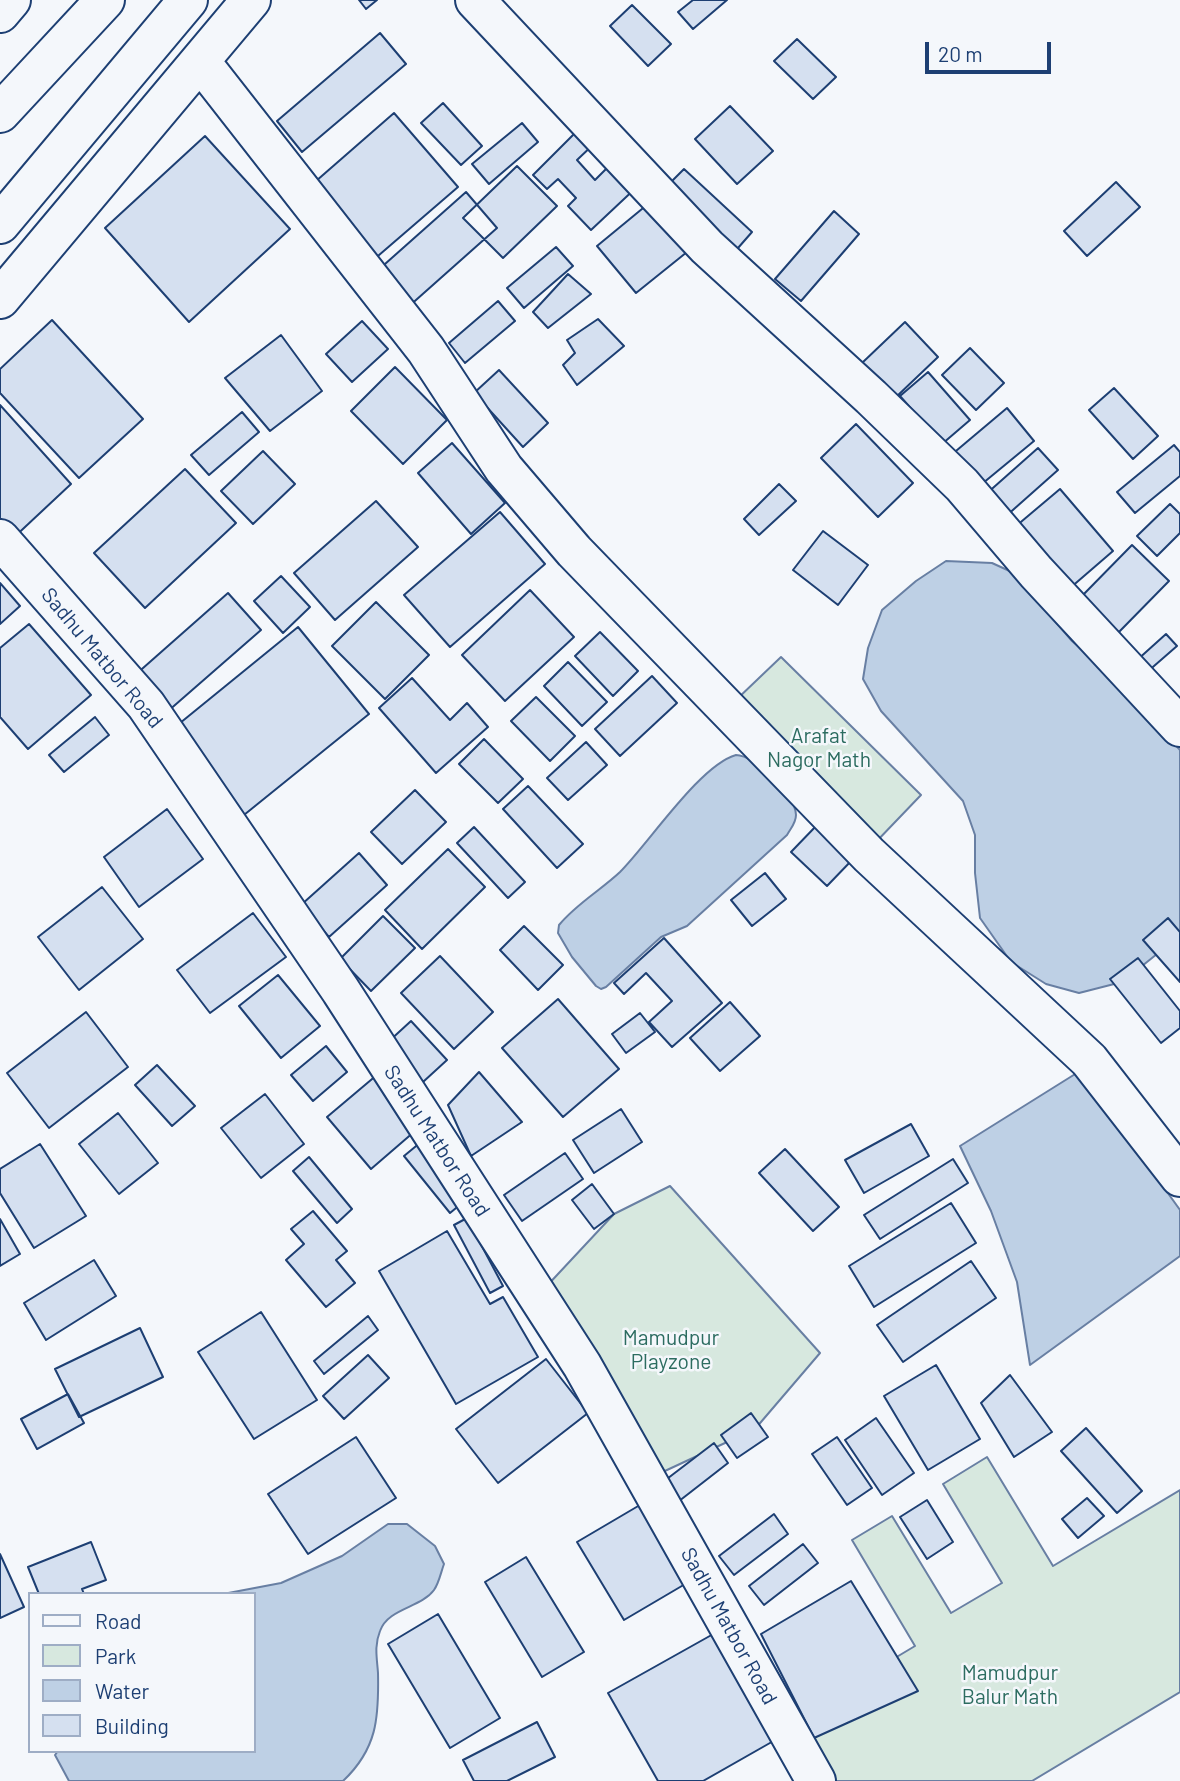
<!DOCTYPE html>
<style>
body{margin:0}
#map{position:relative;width:1180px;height:1781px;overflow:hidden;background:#f4f7fb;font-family:Barlow,sans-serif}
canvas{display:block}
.legend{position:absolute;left:28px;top:1592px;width:228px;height:161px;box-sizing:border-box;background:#f4f7fb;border:2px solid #9eadc5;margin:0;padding:9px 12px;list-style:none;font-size:21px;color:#1d3f73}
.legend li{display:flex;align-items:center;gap:14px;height:35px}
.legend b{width:35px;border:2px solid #9eadc5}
.scale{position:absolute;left:925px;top:42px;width:126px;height:32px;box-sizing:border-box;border:4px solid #1d3f73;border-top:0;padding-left:9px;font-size:21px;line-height:24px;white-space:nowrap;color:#1d3f73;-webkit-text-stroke:5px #f4f7fb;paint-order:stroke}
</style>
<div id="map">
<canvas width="1180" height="1781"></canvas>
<ul class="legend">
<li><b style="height:9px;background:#f4f7fb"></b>Road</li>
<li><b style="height:19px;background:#d7e8df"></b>Park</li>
<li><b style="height:19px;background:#bed0e5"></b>Water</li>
<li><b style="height:19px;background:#d5e0f0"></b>Building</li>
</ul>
<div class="scale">20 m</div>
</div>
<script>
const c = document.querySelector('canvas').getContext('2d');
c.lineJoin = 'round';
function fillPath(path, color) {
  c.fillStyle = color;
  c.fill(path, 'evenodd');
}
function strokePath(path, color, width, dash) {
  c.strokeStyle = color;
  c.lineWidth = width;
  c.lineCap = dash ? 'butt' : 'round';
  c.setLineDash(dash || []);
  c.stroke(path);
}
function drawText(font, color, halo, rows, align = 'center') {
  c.font = font + ' Barlow,sans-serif';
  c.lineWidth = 5;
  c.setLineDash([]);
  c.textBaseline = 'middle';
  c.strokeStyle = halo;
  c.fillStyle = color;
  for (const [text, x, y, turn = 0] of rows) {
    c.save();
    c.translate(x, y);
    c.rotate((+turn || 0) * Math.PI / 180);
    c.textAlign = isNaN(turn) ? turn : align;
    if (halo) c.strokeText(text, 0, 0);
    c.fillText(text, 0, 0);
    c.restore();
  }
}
const green = new Path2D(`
 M781 657 921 795 874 844 736 700Z
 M670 1186 820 1353 755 1429 652 1477 544 1289 614 1214Z
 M987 1457 1053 1566 1180 1490V1692L1032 1781H819L791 1729 803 1713 915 1646 852 1540 892 1516 951 1613 1002 1583 943 1484Z`);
fillPath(green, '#d7e8df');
strokePath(green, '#687fa3', 2);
const water = new Path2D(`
 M946 561 992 563 1014 573 1072 641 1109 673 1180 750V933L1172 942 1122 982 1079 993 1046 984 1011 962 980 918 975 873V835L963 801 881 711 863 679 868 648 882 610 916 581Z
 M736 755C755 755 796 795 796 815 796 823 791 828 787 835L687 926 661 937 606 987 601 989 596 986 572 957 558 933 559 925C576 904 601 890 620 872 649 843 700 765 736 755Z
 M1080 1071 1180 1210V1256L1030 1365 1017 1282 991 1211 960 1146Z
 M388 1524H407L435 1546 444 1564C441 1572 439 1583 434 1590 421 1608 388 1608 380 1631 374 1646 377 1658 378 1673 379 1718 377 1749 343 1781H69L55 1755 58 1751H254V1594H223L281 1583 342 1556Z`);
fillPath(water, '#bed0e5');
strokePath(water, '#687fa3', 2);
const building = new Path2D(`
 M359 0H377L366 9Z
 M693 0H727L693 29 678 12Z
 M632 5 671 44 648 66 610 26Z
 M380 33 406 64 302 152 277 121Z
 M797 39 836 77 813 99 774 61Z
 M443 103 482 146 461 165 421 123Z
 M730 106 773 151 737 184 695 139Z
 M394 113 458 187 364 268 300 195Z
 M522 123 538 142 489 184 472 164Z
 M582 126 597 141 577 160 595 180 616 159 640 184 591 230 568 206 576 198 558 179 547 189 533 175Z
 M205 136 290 229 189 322 105 228Z
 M517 166 557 206 503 258 463 218Z
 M684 169 752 232 724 264 652 201Z
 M1116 182 1140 207 1087 256 1064 231Z
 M466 192 497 228 389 324 358 288Z
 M648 204 687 252 636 293 597 246Z
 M834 211 859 234 801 301 775 279Z
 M556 247 573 266 524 308 507 288Z
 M568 274 591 294 548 328 533 312Z
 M498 301 515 321 465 363 449 343Z
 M598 319 624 346 577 385 563 365 575 353 567 340Z
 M52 320 143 419 79 478 0 393V369Z
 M362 321 388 349 352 382 326 354Z
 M905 322 938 357 895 398 862 363Z
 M281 335 322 391 270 431 225 378Z
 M970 348 1004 383 976 410 942 375Z
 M395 367 447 420 403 464 351 411Z
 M499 370 548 423 523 447 474 393Z
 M928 372 970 420 942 444 900 396Z
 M1114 388 1158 436 1133 459 1089 410Z
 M0 405 71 484 9 542 0 533Z
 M1007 408 1034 441 977 488 950 456Z
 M242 412 259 432 209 475 191 455Z
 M856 424 913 483 878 517 821 458Z
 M452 443 505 503 471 534 418 473Z
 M1174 445 1180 452V476L1135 513 1117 492Z
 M1038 448 1058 470 1005 517 985 495Z
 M263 451 295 484 253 524 221 491Z
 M185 469 236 523 145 608 94 553Z
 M779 484 796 501 759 535 744 519Z
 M1060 489 1113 551 1062 595 1009 532Z
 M376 501 418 547 335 620 294 573Z
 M1170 504 1180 514V533L1157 556 1137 536Z
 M500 512 545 564 450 647 404 595Z
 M823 531 868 565 838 605 793 570Z
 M1132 545 1169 581 1117 634 1080 598Z
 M281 576 310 607 283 633 254 601Z
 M0 583 20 606 0 624Z
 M530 590 574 637 505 701 462 655Z
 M228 593 261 630 167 712 134 676Z
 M376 602 429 655 385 699 332 646Z
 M29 624 91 695 28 749 0 717V648Z
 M298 627 369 714 239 819 169 732Z
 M600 632 638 671 613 696 575 656Z
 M1166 634 1177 646 1146 673 1136 661Z
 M568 662 607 702 582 726 544 686Z
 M652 676 677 703 620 756 595 729Z
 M412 678 450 720 467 703 488 727 436 773 379 708Z
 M536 697 575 736 550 761 511 721Z
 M95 717 109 735 64 772 49 755Z
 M484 739 523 779 498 803 459 764Z
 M586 742 607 765 568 800 547 778Z
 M528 786 583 844 557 868 503 809Z
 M415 790 446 822 402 864 371 832Z
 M167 809 203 859 139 907 104 857Z
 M818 824 853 859 827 886 791 852Z
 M474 827 525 882 508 898 457 843Z
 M448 849 485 887 422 949 385 910Z
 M359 853 387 885 329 937 301 905Z
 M765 873 786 899 752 926 731 900Z
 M102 887 143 939 79 990 38 937Z
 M253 913 286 957 210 1013 177 970Z
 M383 916 415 948 371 991 340 959Z
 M1168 918 1180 932V982L1143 940Z
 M524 926 563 965 538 990 500 950Z
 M664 938 722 1003 672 1047 649 1022 672 1001 646 973 624 994 614 983Z
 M440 956 493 1012 454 1049 401 993Z
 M1138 958 1180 1011V1028L1161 1043 1110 979Z
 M278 975 320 1026 281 1058 239 1006Z
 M558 999 619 1069 563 1117 502 1048Z
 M730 1002 760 1036 720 1071 690 1038Z
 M86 1012 128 1067 49 1128 7 1073Z
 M640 1013 655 1032 626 1053 612 1034Z
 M411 1021 447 1060 423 1082 387 1043Z
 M326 1046 347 1072 313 1101 291 1075Z
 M157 1065 195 1106 172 1126 135 1085Z
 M479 1072 522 1122 471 1156 448 1105Z
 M378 1074 422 1125 371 1169 327 1117Z
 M265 1094 304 1144 261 1178 221 1128Z
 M621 1109 642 1142 594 1173 573 1140Z
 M118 1113 158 1163 119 1194 79 1144Z
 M911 1124 929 1156 864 1193 845 1160Z
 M421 1142 467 1199 450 1213 404 1156Z
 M40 1144 86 1216 34 1248 0 1193V1169Z
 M785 1149 839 1207 813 1231 759 1173Z
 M565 1153 583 1179 522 1221 504 1195Z
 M309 1157 352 1209 337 1223 293 1171Z
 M953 1159 968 1183 880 1239 864 1215Z
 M592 1184 614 1214 594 1229 572 1200Z
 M951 1203 976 1243 874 1307 849 1266Z
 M313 1211 347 1251 336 1260 355 1283 326 1307 286 1260 304 1244 291 1229Z
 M467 1218 503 1286 490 1293 454 1225Z
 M0 1219 20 1254 0 1266Z
 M447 1231 490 1304 503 1297 538 1357 456 1404 379 1271Z
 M94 1260 116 1296 46 1340 24 1303Z
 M971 1261 996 1298 903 1362 877 1325Z
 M261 1312 317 1400 254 1439 198 1352Z
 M368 1316 378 1330 324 1374 314 1361Z
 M140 1328 163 1377 79 1417 55 1369Z
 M368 1355 389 1378 344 1419 323 1396Z
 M546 1359 588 1413 498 1483 456 1429Z
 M936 1365 980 1439 928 1470 884 1396Z
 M1010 1375 1052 1432 1014 1457 981 1403Z
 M68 1394 84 1423 37 1449 21 1419Z
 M751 1413 768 1437 737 1458 721 1435Z
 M876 1418 914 1473 882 1495 845 1440Z
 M1086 1428 1142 1491 1117 1513 1061 1451Z
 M356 1437 396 1498 308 1554 268 1494Z
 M837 1437 872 1488 847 1505 812 1454Z
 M714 1443 728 1463 674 1505 659 1485Z
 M1087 1498 1104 1516 1078 1538 1062 1519Z
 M927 1500 953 1542 927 1559 900 1517Z
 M645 1502 692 1580 624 1620 577 1542Z
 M774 1514 788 1534 734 1575 719 1556Z
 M91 1542 106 1580 82 1589 84 1594H39L28 1567Z
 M803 1544 818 1563 764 1605 749 1586Z
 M0 1554 24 1607 0 1618Z
 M526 1557 584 1652 542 1677 485 1582Z
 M851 1581 918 1691 814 1738 761 1634Z
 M438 1614 500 1718 450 1748 388 1644Z
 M724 1628 784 1735 703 1781H658L608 1693Z
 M537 1722 555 1757 507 1781H474L463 1760Z`);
fillPath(building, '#d5e0f0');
strokePath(building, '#1d3f73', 2);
const minor = new Path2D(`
 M475 0 707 247 871 397 962 485 1036 572 1180 727
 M0 13 11 0
 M200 61 426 350 504 469 574 551 869 855 1089 1060 1180 1177
 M0 299 251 0
 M0 539 146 705 341 991 582 1365 816 1781`);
const major = new Path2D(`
 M0 113 105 0
 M0 224 188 0`);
strokePath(minor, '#1d3f73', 42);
strokePath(major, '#1d3f73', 42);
strokePath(minor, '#f4f7fb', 38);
strokePath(major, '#f4f7fb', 38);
drawText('21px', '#1d3f73', '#f4f7fb', [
 ["Sadhu Matbor Road",102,658,50],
 ["Sadhu Matbor Road",437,1141,57],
 ["Sadhu Matbor Road",729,1626,61]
]);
drawText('21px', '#2c6c60', '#f4f7fb', [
 ["Arafat",819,736],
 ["Nagor Math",819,760],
 ["Mamudpur",671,1338],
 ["Playzone",671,1362],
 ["Mamudpur",1010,1673],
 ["Balur Math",1010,1697]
]);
</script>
